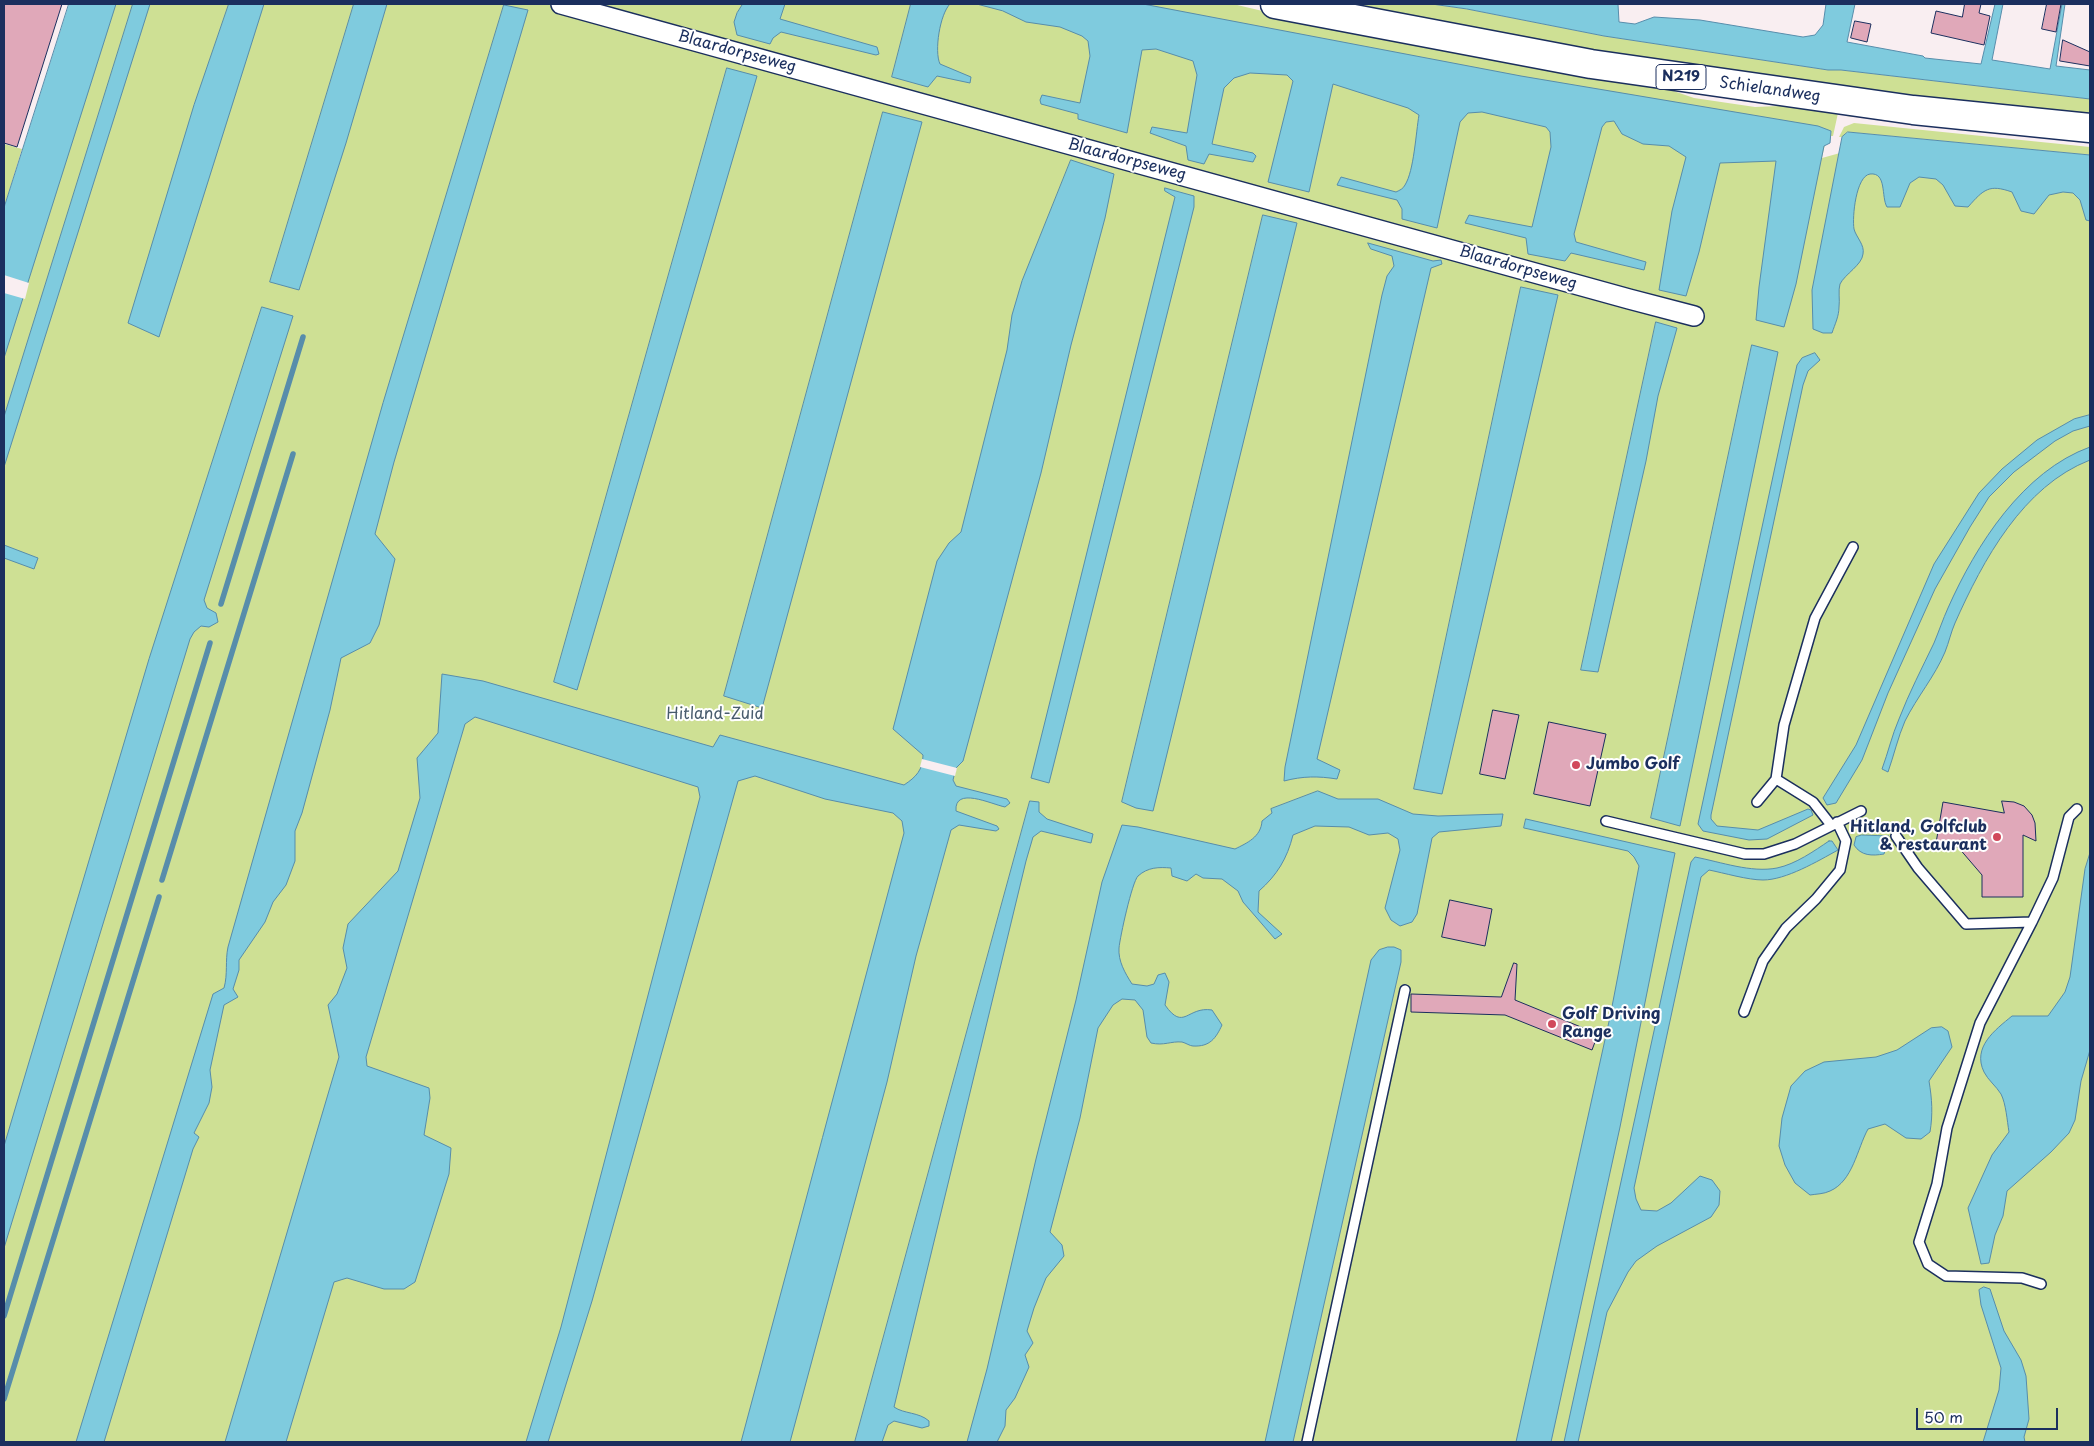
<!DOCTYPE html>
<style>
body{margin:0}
#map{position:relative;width:2094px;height:1446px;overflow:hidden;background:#f9eef1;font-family:"Playpen Sans",sans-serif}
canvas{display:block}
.frame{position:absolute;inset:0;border:5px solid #1b2f5e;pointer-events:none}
.scale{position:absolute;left:1916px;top:1408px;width:142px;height:22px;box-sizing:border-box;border:2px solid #1b2f5e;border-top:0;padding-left:6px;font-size:15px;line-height:18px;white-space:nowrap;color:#1b2f5e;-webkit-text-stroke:4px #fff;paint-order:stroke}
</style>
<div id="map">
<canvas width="2094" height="1446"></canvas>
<div class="frame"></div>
<div class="scale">50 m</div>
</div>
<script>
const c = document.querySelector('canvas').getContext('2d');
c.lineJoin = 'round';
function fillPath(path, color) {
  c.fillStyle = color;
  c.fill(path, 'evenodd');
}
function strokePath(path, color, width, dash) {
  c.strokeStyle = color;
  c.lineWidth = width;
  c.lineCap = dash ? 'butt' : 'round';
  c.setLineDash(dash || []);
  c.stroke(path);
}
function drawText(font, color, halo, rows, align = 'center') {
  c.font = font + ' "Playpen Sans",sans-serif';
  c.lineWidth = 4;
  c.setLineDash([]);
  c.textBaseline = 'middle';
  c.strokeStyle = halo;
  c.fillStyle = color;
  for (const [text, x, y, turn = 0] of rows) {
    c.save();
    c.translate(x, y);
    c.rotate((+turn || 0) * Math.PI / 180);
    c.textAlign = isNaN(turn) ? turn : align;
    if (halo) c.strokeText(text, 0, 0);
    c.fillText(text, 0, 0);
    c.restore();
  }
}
fillPath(new Path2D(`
 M107 4H1233L1271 13 1650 83 1694 98 1755 107 1804 105 2090 136V142L1846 116V114L1838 113 1833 136H1831V131L1828 130 1822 158 1858 148 2090 168V1442H4V334Z
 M1332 4H1432L1467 9 1604 36 1828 70H1841L2090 99V115L1925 99 1591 53Z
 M1854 123 2090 147V155L1848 132 1842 137H1839L1844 127Z
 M4 144 22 149 4 208Z`), '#cee094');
const water = new Path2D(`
 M69 4H116L4 358V208Z
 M133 4H150L4 467V417Z
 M229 4H264L159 337 128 323 194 105Z
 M354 4H387L346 143 299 290 270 282Z
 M743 4H785L780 19 877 47 879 54 876 55 781 32 773 38 770 44 737 35 734 22 737 13Z
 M911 4H950C940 14 934 51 940 64L971 77 970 83 937 76 928 87 892 77Z
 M977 4H1143L1521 76 1818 126 1831 131 1830 143 1824 146 1796 284 1784 327 1756 320 1759 287 1776 161 1720 163 1699 252 1686 296 1659 290 1672 211 1686 157 1669 146 1643 144 1622 134 1614 121 1606 122 1602 127 1574 234 1576 242 1646 262 1644 270 1571 253 1565 261 1528 254 1526 238 1465 223 1469 215 1532 227 1551 147 1550 132 1546 127 1482 112 1468 113 1460 122 1437 228 1402 219V209L1397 200 1337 185 1341 177 1396 192C1400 190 1403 189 1405 185 1414 171 1416 132 1419 115L1408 108 1333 84 1309 192 1268 182 1293 81 1287 75 1250 73 1234 78 1224 88 1212 144 1253 153 1256 156 1253 162 1209 154 1204 164 1188 160 1186 146 1150 133 1152 127 1187 133 1197 75 1193 61 1156 49 1142 50 1127 133 1078 119V114L1041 104 1040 100 1042 95 1080 103 1090 56 1088 41 1082 36 1060 27 1026 22 1003 11Z
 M1432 4H1618L1619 22 1635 24 1654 17 1700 20 1803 37 1815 35 1823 25 1826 4H1855L1847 42 1923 56 1925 58 1981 64 1995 4H2003L1992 60 2050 69 2062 4H2065L2056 66 2090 70V99L1841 70H1828L1604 36 1467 9Z
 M504 5 528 10 394 462 375 534 395 559 379 625 370 643 341 658 330 710 302 813 295 831V861L286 885 273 902 265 922 239 960V970L233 989 238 997 224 1005 210 1070 212 1087 209 1103 194 1133 199 1137 193 1149 104 1442H76L213 994 224 988C228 974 225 961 228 947L383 403Z
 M727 68 757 76 577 690 554 682Z
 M883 112 922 122 762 708 724 696Z
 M1848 132 2090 155V221L2086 220 2080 200 2073 193 2063 192 2049 195 2034 214 2021 211 2012 192C1989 184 1984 189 1968 207L1955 206 1943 185 1936 179 1919 177 1910 183 1900 207H1887C1881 197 1887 172 1870 174 1856 176 1852 217 1854 229 1856 237 1865 245 1863 254 1862 265 1845 274 1840 284 1838 290 1840 300 1839 307 1839 316 1835 324 1832 333H1823L1813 329 1812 290 1842 137Z
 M1071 160 1114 174 1105 218 1071 345 1041 473 963 761 956 768 953 780 956 786 1007 799 1010 803 1005 807C991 804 954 786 956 811L997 826 999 829 996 831 959 825 951 830 916 956 887 1082 790 1442H741L904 833 902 821 893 813 825 799 755 776 738 781 592 1301 548 1442H526L561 1327 700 797 698 787 475 717 465 724 366 1057 367 1066 429 1088 430 1098 424 1135 451 1148 449 1174 415 1282 404 1289H384L347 1278 334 1282 286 1442H225L339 1057 328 1005 337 994 347 968 343 948 348 924 398 871 420 798 417 758 438 733 442 674 483 681 713 747 720 735 904 785C916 777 923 770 923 755L893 729 937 561 949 543 961 532 1007 350 1012 315 1022 281Z
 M1165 188 1194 196V207L1049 783 1031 778 1175 197 1165 191Z
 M1263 215 1297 223 1153 811 1136 808 1122 802Z
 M1368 243 1433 261 1441 260 1442 264 1431 268 1317 759 1340 770 1337 779C1318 776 1303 776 1284 781L1285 767 1382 295 1387 276 1394 266 1392 256 1371 249Z
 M1521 287 1558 295 1442 794 1414 789Z
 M262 307 293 316 204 600 207 608 216 613 218 622 209 627 201 626 194 632 190 639 4 1248V1146L149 659Z
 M1656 322 1677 328 1658 396 1646 461 1598 672 1581 670Z
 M1752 345 1778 352 1680 826 1651 818Z
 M1815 353 1820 360 1808 371 1803 385 1711 815V819L1717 826 1758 830 1808 809 1811 810 1813 815 1767 839 1749 840 1703 831 1698 824 1797 365 1802 358Z
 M2090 415V426L2073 431 2055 441 2014 472 1989 497 1970 527 1935 589 1888 693 1862 760 1836 803 1827 805 1823 798 1856 745 1934 564 1979 493 2002 469 2037 440 2074 419Z
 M2090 447V460C2023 486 1983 560 1955 623 1951 632 1949 642 1945 652 1935 676 1917 697 1905 721 1898 737 1894 755 1888 772L1882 769C1888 753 1892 735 1899 719 1909 693 1922 668 1934 643 1939 631 1943 619 1948 608 1976 545 2023 471 2090 447Z
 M4 545 38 558 34 569 4 558Z
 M1318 791 1338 799H1378L1413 814 1438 816 1503 814 1501 826 1439 832 1432 838 1417 914 1412 922 1400 926 1391 920 1385 908 1400 850 1398 839 1388 833 1369 835 1349 827 1315 826 1293 835C1287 859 1277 875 1259 891L1258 912 1282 934 1275 939 1243 902 1238 891 1222 879 1203 878 1196 874 1187 881 1172 876 1171 868C1159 867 1148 867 1138 876 1132 882 1120 937 1119 948 1118 961 1125 973 1132 984L1147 986 1154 984 1158 975 1165 973 1169 982 1165 1005C1184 1032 1187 1006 1212 1010L1222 1025C1216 1038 1210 1047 1193 1046 1190 1046 1186 1043 1182 1042 1171 1041 1164 1046 1151 1043L1147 1037 1143 1010 1135 1000 1122 999 1113 1005 1098 1028 1080 1118 1050 1232 1062 1245 1064 1256 1046 1278 1034 1308 1027 1331 1033 1343 1025 1355 1029 1367 1015 1398 1006 1410 1005 1426 997 1442H967L987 1369 1036 1159 1076 1000 1102 882 1122 825 1138 827 1235 849C1247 843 1261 837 1262 821L1272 813 1271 809Z
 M1030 801 1039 802V812L1047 819 1093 834 1091 843 1041 831 1033 837 1026 861 894 1407C904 1414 919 1412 929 1421V1426L922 1428 894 1421 888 1425 882 1442H855Z
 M1526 819 1675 853 1620 1127 1551 1442H1516L1610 1017 1639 866 1634 857 1628 851 1524 828Z
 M1862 835 1889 836 1884 854C1872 856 1861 856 1854 845L1856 837Z
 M1829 841H1832L1838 850C1818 861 1786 880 1763 880 1748 880 1724 873 1709 870L1701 877 1634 1188 1636 1199 1641 1210 1657 1211 1671 1203 1700 1176 1712 1180 1720 1191 1719 1205 1711 1217 1657 1246 1636 1261 1628 1272 1607 1312 1578 1442H1564L1691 862 1695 857C1721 862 1751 873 1777 868 1796 864 1814 851 1829 841Z
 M2090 853V1050L2081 1081 2075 1120 2069 1133 2051 1152 2007 1191 2003 1216 1995 1235 1989 1263 1981 1264 1968 1208 1992 1155 2009 1132C2007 1120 2006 1104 2001 1094 1996 1086 1988 1080 1984 1072 1972 1047 1995 1030 2012 1016H2048L2065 992 2070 977 2085 869Z
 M1388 947H1394L1401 950V962L1293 1442H1265L1371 960 1379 950Z
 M1942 1027 1948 1031 1952 1047 1929 1081C1932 1099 1933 1114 1930 1132L1921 1139 1906 1138 1885 1124 1868 1129C1857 1149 1853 1181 1830 1191 1824 1194 1816 1194 1810 1195L1795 1183 1785 1165 1779 1146 1782 1118 1791 1086 1805 1071 1824 1062 1876 1057 1897 1050 1931 1028Z
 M1984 1287 1990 1289 2004 1331 2021 1360 2026 1376 2029 1419 2024 1437 2025 1442H1983L1999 1390 2001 1368 1981 1305 1979 1290Z`);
fillPath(water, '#7fcbde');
strokePath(water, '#578dab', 1);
fillPath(new Path2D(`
 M4 275 29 283 25 299 4 293Z
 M922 759 957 768 955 776 920 767Z`), '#f9eef1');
strokePath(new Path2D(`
 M221 604 303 337
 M162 880 293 454
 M4 1316 210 643
 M4 1399 159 897`), '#578dab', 5.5);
const building = new Path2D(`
 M4 4H62L17 147 4 143Z
 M1965 4H1981L1979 13 1990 16 1984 45 1931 33 1936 11 1962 17Z
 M2047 4H2061L2056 32 2042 29Z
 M1855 21 1871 24 1867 42 1851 38Z
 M2063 40 2090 52V66L2060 61Z
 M1493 710 1519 715 1505 779 1480 774Z
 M1549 722 1606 734 1590 806 1534 794Z
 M2002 801 2014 802 2024 806 2032 815 2035 823 2036 841 2023 835V897H1982V875L1958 847 1936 843 1943 802 2004 813Z
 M1450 900 1492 909 1485 946 1442 937Z
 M1514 963 1517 964 1515 1000 1598 1034 1592 1050 1505 1015 1411 1012V994L1501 997Z`);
fillPath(building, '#e0a8b9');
strokePath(building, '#1b2f5e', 1);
const lane = new Path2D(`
 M1776 779 1784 725 1815 618 1853 547
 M1757 802 1776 779 1813 802 1831 825
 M1606 821 1745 854H1764L1795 844 1861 811
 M1896 836 1918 868 1966 924 2032 922 2053 878 2069 817 2077 809
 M2032 922 1980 1023 1947 1128 1937 1184 1919 1242 1928 1264 1946 1276 2022 1278 2041 1284
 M1744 1012 1763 961 1786 928 1816 899 1840 870 1846 841 1837 822
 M1307 1442 1405 990`);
const street = new Path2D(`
 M561 4 1629 299 1694 316`);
const primary = new Path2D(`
 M1275 4 1591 64 1913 110 2090 128`);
strokePath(lane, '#1b2f5e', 12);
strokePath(street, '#1b2f5e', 22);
strokePath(primary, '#1b2f5e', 31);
strokePath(lane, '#fff', 9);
strokePath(street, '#fff', 19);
strokePath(primary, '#fff', 28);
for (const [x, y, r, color] of [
 [1576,765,5,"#d1495b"],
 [1997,837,5,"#d1495b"],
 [1552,1024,5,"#d1495b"]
]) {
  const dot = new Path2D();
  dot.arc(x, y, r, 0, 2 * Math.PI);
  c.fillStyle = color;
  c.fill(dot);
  strokePath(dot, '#fff', 2);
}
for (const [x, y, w] of [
 [1681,77,50]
]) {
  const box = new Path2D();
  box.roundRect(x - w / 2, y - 12.5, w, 25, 4);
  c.fillStyle = '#fff';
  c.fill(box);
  strokePath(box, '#1b2f5e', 1);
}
drawText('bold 15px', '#1b2f5e', null, [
 ["N219",1681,77]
]);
drawText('16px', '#1b2f5e', '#fff', [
 ["Blaardorpseweg",737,52,15],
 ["Schielandweg",1770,90,8],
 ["Blaardorpseweg",1127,160,15],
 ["Blaardorpseweg",1518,268,16]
]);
drawText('16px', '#485b6c', '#fff', [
 ["Hitland-Zuid",715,715]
]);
drawText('bold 16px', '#1b2f5e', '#fff', [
 ["Jumbo Golf",1586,765],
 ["Hitland, Golfclub",1987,828,"right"],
 ["& restaurant",1987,846,"right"],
 ["Golf Driving",1562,1015],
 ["Range",1562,1033]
], 'left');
</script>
